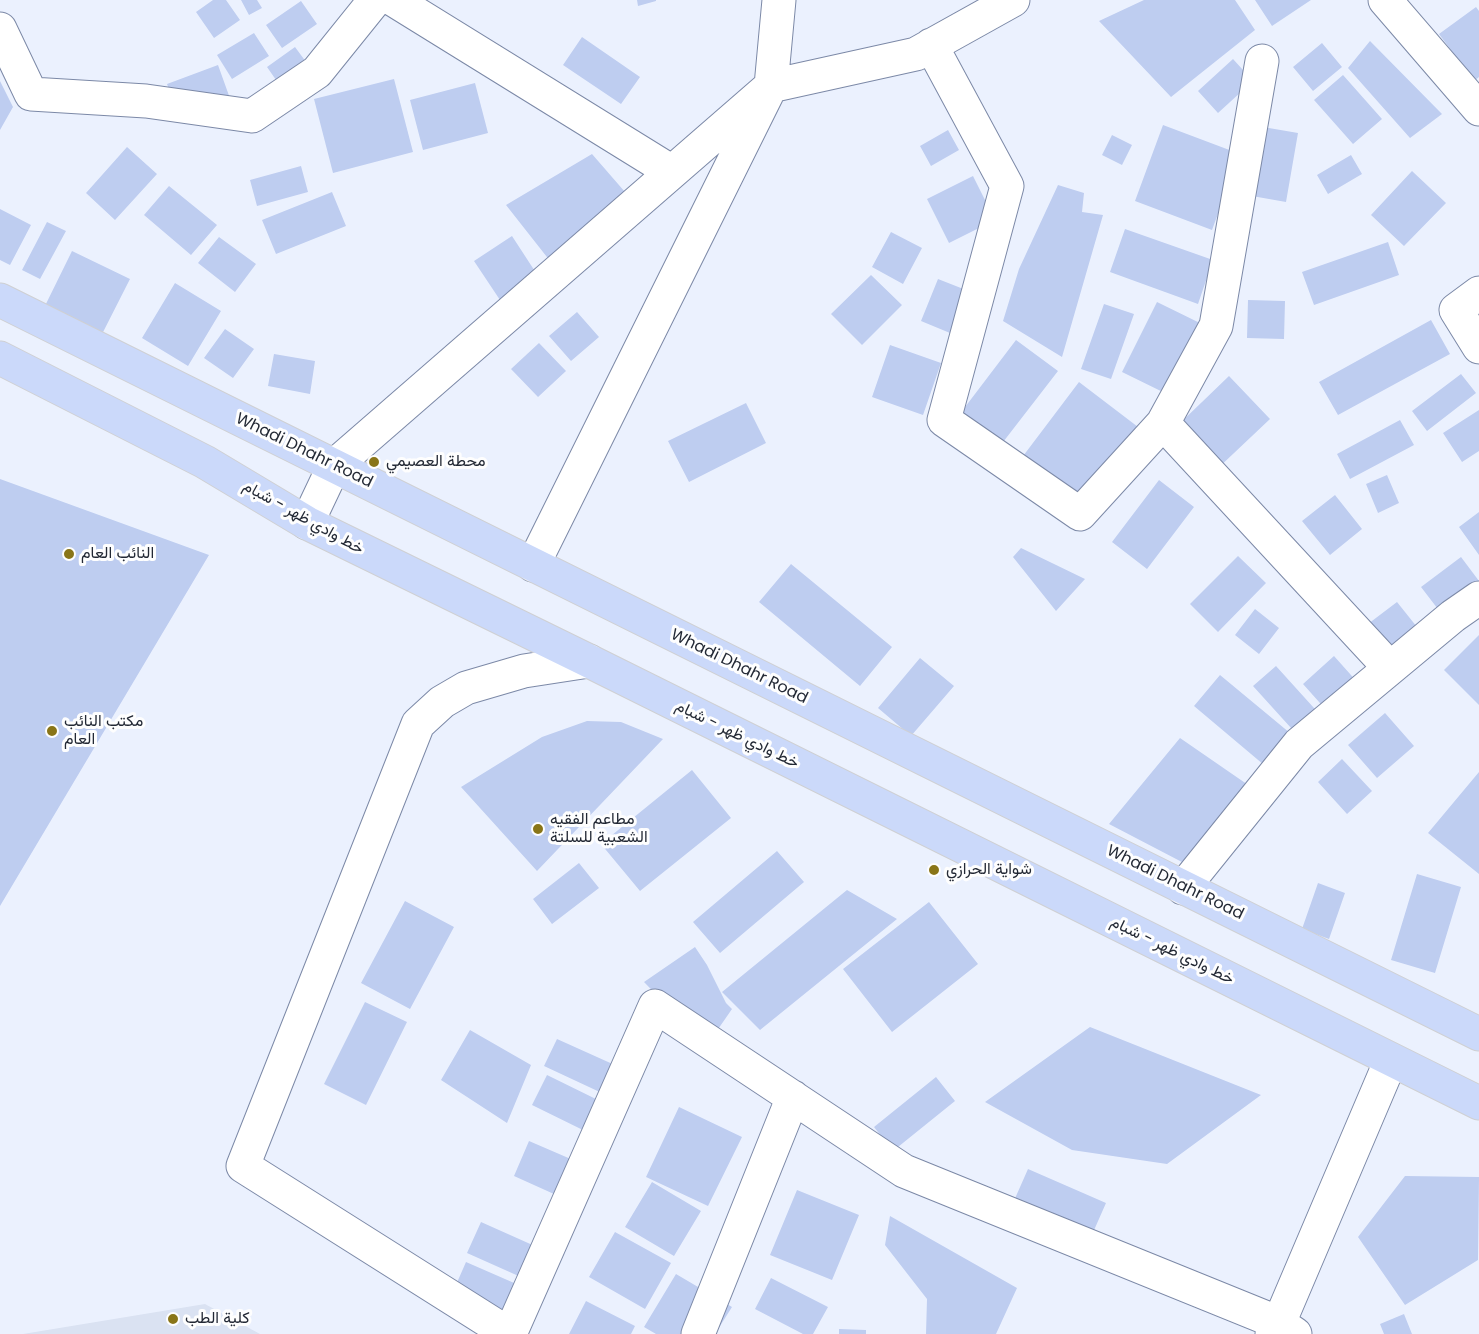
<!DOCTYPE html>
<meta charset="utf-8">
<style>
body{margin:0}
canvas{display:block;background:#ebf1fe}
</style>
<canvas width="1479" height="1334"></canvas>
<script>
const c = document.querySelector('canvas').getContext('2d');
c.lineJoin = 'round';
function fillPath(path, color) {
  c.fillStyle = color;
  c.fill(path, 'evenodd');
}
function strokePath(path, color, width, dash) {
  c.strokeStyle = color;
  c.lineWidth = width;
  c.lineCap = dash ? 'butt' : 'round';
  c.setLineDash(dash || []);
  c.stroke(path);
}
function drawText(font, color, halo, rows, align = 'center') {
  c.font = font + ' Poppins,Vazirmatn,sans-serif';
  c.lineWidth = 6;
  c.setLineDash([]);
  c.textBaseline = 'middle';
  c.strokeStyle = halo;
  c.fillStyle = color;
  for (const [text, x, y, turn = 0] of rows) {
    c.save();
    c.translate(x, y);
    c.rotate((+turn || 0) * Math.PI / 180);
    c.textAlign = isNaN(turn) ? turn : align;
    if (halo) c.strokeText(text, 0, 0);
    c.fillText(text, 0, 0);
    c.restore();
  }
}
fillPath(new Path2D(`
 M205 1304 260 1334H23Z`), '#dae2f2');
fillPath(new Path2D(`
 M213 0H226L240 20 214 38 196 12Z
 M241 0H257L262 8 249 15Z
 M637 0H656V1L638 6Z
 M1144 0H1235L1255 30 1171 97 1099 21Z
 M1255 0H1311L1272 26Z
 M301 1 317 24 282 48 266 25Z
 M1476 7 1479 11V77L1474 81 1439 34Z
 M254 33 269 56 232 79 217 55Z
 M582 37 640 77 621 104 563 65Z
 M1370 41 1442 114 1410 138 1348 68Z
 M1322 43 1342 67 1313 91 1293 67Z
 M295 47 312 70 283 90 267 67Z
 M1233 59 1253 81 1218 113 1198 91Z
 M218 65 232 104 182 123 167 84Z
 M1343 75 1382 119 1353 144 1314 100Z
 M394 79 413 152 333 173 314 99Z
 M0 81 13 107 0 130Z
 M475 83 488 133 423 150 410 100Z
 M1163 125 1240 154 1212 230 1135 201Z
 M1263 127 1298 133 1286 202 1252 196Z
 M948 130 959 150 931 166 920 146Z
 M1112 135 1132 145 1122 165 1102 155Z
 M127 147 157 174 115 220 86 193Z
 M592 154 625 192 554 266 506 205Z
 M1351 155 1362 174 1328 194 1317 175Z
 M301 166 308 192 257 206 250 180Z
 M1412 171 1446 203 1404 246 1371 215Z
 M973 176 995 220 949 243 927 199Z
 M1058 185 1084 193 1082 212 1103 215 1062 357 1003 321 1019 269Z
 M169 186 217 225 191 255 144 215Z
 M332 192 346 226 276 254 262 220Z
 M0 209 31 225 10 265 0 260Z
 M47 222 66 231 40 279 22 270Z
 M1125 229 1213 260 1198 304 1110 272Z
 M891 232 922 248 903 284 872 267Z
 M512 236 540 279 502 303 474 261Z
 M219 237 256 264 235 292 198 263Z
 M1388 242 1399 275 1314 305 1302 272Z
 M72 251 130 279 98 342 41 314Z
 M871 275 902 305 862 345 831 314Z
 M938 279 966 290 950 333 921 321Z
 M175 283 221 311 188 366 142 338Z
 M1248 300 1285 301 1284 339 1247 338Z
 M1157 302 1206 326 1171 396 1122 372Z
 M1104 304 1134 314 1111 379 1081 369Z
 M577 312 599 337 571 361 549 336Z
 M1431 320 1450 354 1338 415 1319 382Z
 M225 329 254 349 233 378 204 358Z
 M1016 340 1058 371 1000 446 959 415Z
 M539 343 566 371 538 397 511 369Z
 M890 345 941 363 923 415 872 397Z
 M274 354 315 361 310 394 268 386Z
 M1461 374 1476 393 1427 431 1412 411Z
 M1229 376 1270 419 1215 471 1175 428Z
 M1079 382 1142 430 1088 524 1008 476Z
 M746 403 766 443 689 482 668 441Z
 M1479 410V451L1462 462 1443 433Z
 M1400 420 1414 445 1350 479 1337 454Z
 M1387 475 1399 503 1378 513 1366 484Z
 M0 479 209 555 0 906Z
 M1159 480 1194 507 1147 569 1112 542Z
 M1335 495 1362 529 1330 555 1302 521Z
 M1479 512V555L1459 527Z
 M1021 548 1085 579 1056 611 1013 557Z
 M1238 556 1266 583 1218 632 1190 604Z
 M1461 557 1479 581V611L1454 630 1421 587Z
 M791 564 892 647 860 686 759 602Z
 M1397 602 1421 632 1387 658 1364 627Z
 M1255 609 1279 628 1259 654 1235 635Z
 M1479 635V705L1444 670Z
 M1334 656 1367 693 1336 721 1303 684Z
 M920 658 954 686 911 736 878 708Z
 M1276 666 1323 718 1301 739 1253 686Z
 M1220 675 1296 738 1270 770 1194 706Z
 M1385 713 1414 746 1377 778 1348 745Z
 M587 721 621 722 663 739 537 871 461 787 542 737Z
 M1180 738 1267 798 1203 873 1109 824Z
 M1342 759 1372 791 1347 814 1318 782Z
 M692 770 731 818 640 891 601 844Z
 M1479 772V874L1428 833Z
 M777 851 804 882 720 953 693 922Z
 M579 863 599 888 552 924 533 899Z
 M1417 874 1461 887 1435 973 1391 960Z
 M1318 883 1345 893 1329 939 1302 929Z
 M847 890 897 919 760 1030 722 992Z
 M405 901 454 927 410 1009 361 983Z
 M929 902 978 964 892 1032 843 969Z
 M695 947 707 965 726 1003 732 1009 714 1035 676 1015 644 982Z
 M365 1002 407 1022 366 1105 324 1084Z
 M1090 1027 1261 1095 1167 1164 1072 1150 985 1102Z
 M470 1030 531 1065 507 1123 441 1080Z
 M557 1039 617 1066 604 1094 544 1066Z
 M547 1075 602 1102 587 1132 532 1105Z
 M936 1077 955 1101 893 1151 874 1127Z
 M679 1107 742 1137 708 1206 646 1177Z
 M529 1141 580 1163 565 1199 514 1176Z
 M1028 1169 1106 1203 1091 1237 1013 1203Z
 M1405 1176 1479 1177 1478 1260 1405 1305 1358 1237Z
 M652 1182 701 1211 674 1256 625 1227Z
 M797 1190 859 1215 832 1280 770 1255Z
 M890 1216 1017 1288 996 1334H926L927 1299 885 1245Z
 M481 1222 537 1247 523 1278 467 1253Z
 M615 1232 671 1263 645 1309 589 1277Z
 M466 1262 521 1286 501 1334 445 1310Z
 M676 1274 732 1307 715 1334H656L644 1327Z
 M771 1278 828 1307 813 1334H803L755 1309Z
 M586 1301 635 1326 631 1334H569Z
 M1404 1314 1412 1334H1384L1380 1324Z
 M839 1329 866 1330V1334H839Z`), '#becdf0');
const street = new Path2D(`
 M394 0 672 172
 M1385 0 1479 109
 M0 29 31 94 146 101 252 116 317 72 375 0
 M931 45 1007 186 944 420 1080 514 1163 423 1216 326 1262 61
 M1479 293 1456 310 1479 347
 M1163 423 1390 668
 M307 523 334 466 771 86 916 54 1013 0
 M533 565 771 86 779 0
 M1183 888 1299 744 1453 616 1479 598
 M509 1334 243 1166 418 724 442 702 466 688 524 671 589 661
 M510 1334 655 1006 904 1171 1279 1323 1295 1334
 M698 1334 793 1097
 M1272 1334 1279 1323 1391 1060`);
const primary = new Path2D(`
 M0 300 1479 1034
 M0 358 205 462 307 523 589 661 1479 1103`);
strokePath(street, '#7c89a7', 35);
strokePath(primary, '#cfd0d3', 35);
strokePath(street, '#fff', 33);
strokePath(primary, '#cbd9fa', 33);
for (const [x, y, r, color] of [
 [374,462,6,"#897518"],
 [69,554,6,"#897518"],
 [52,731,6,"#897518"],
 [538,829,6,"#897518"],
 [934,870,6,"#897518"],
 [173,1319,6,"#897518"]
]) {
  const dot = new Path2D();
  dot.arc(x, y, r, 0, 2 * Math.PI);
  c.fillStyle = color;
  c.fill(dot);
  strokePath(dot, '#fefefe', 2);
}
drawText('16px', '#232935', '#fefefe', [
 ["Whadi Dhahr Road",304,451,26],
 ["خط وادي ظهر - شبام",303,518,29],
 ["Whadi Dhahr Road",739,667,26],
 ["خط وادي ظهر - شبام",737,735,26],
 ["Whadi Dhahr Road",1175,883,26],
 ["خط وادي ظهر - شبام",1172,951,26]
]);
drawText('16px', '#232935', '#fefefe', [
 ["محطة العصيمي",386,462],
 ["النائب العام",81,554],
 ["مكتب النائب",64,722],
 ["العام",64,740],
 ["مطاعم الفقيه",550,820],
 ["الشعبية للسلتة",550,838],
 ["شواية الحرازي",946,870],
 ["كلية الطب",185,1319]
], 'left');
</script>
